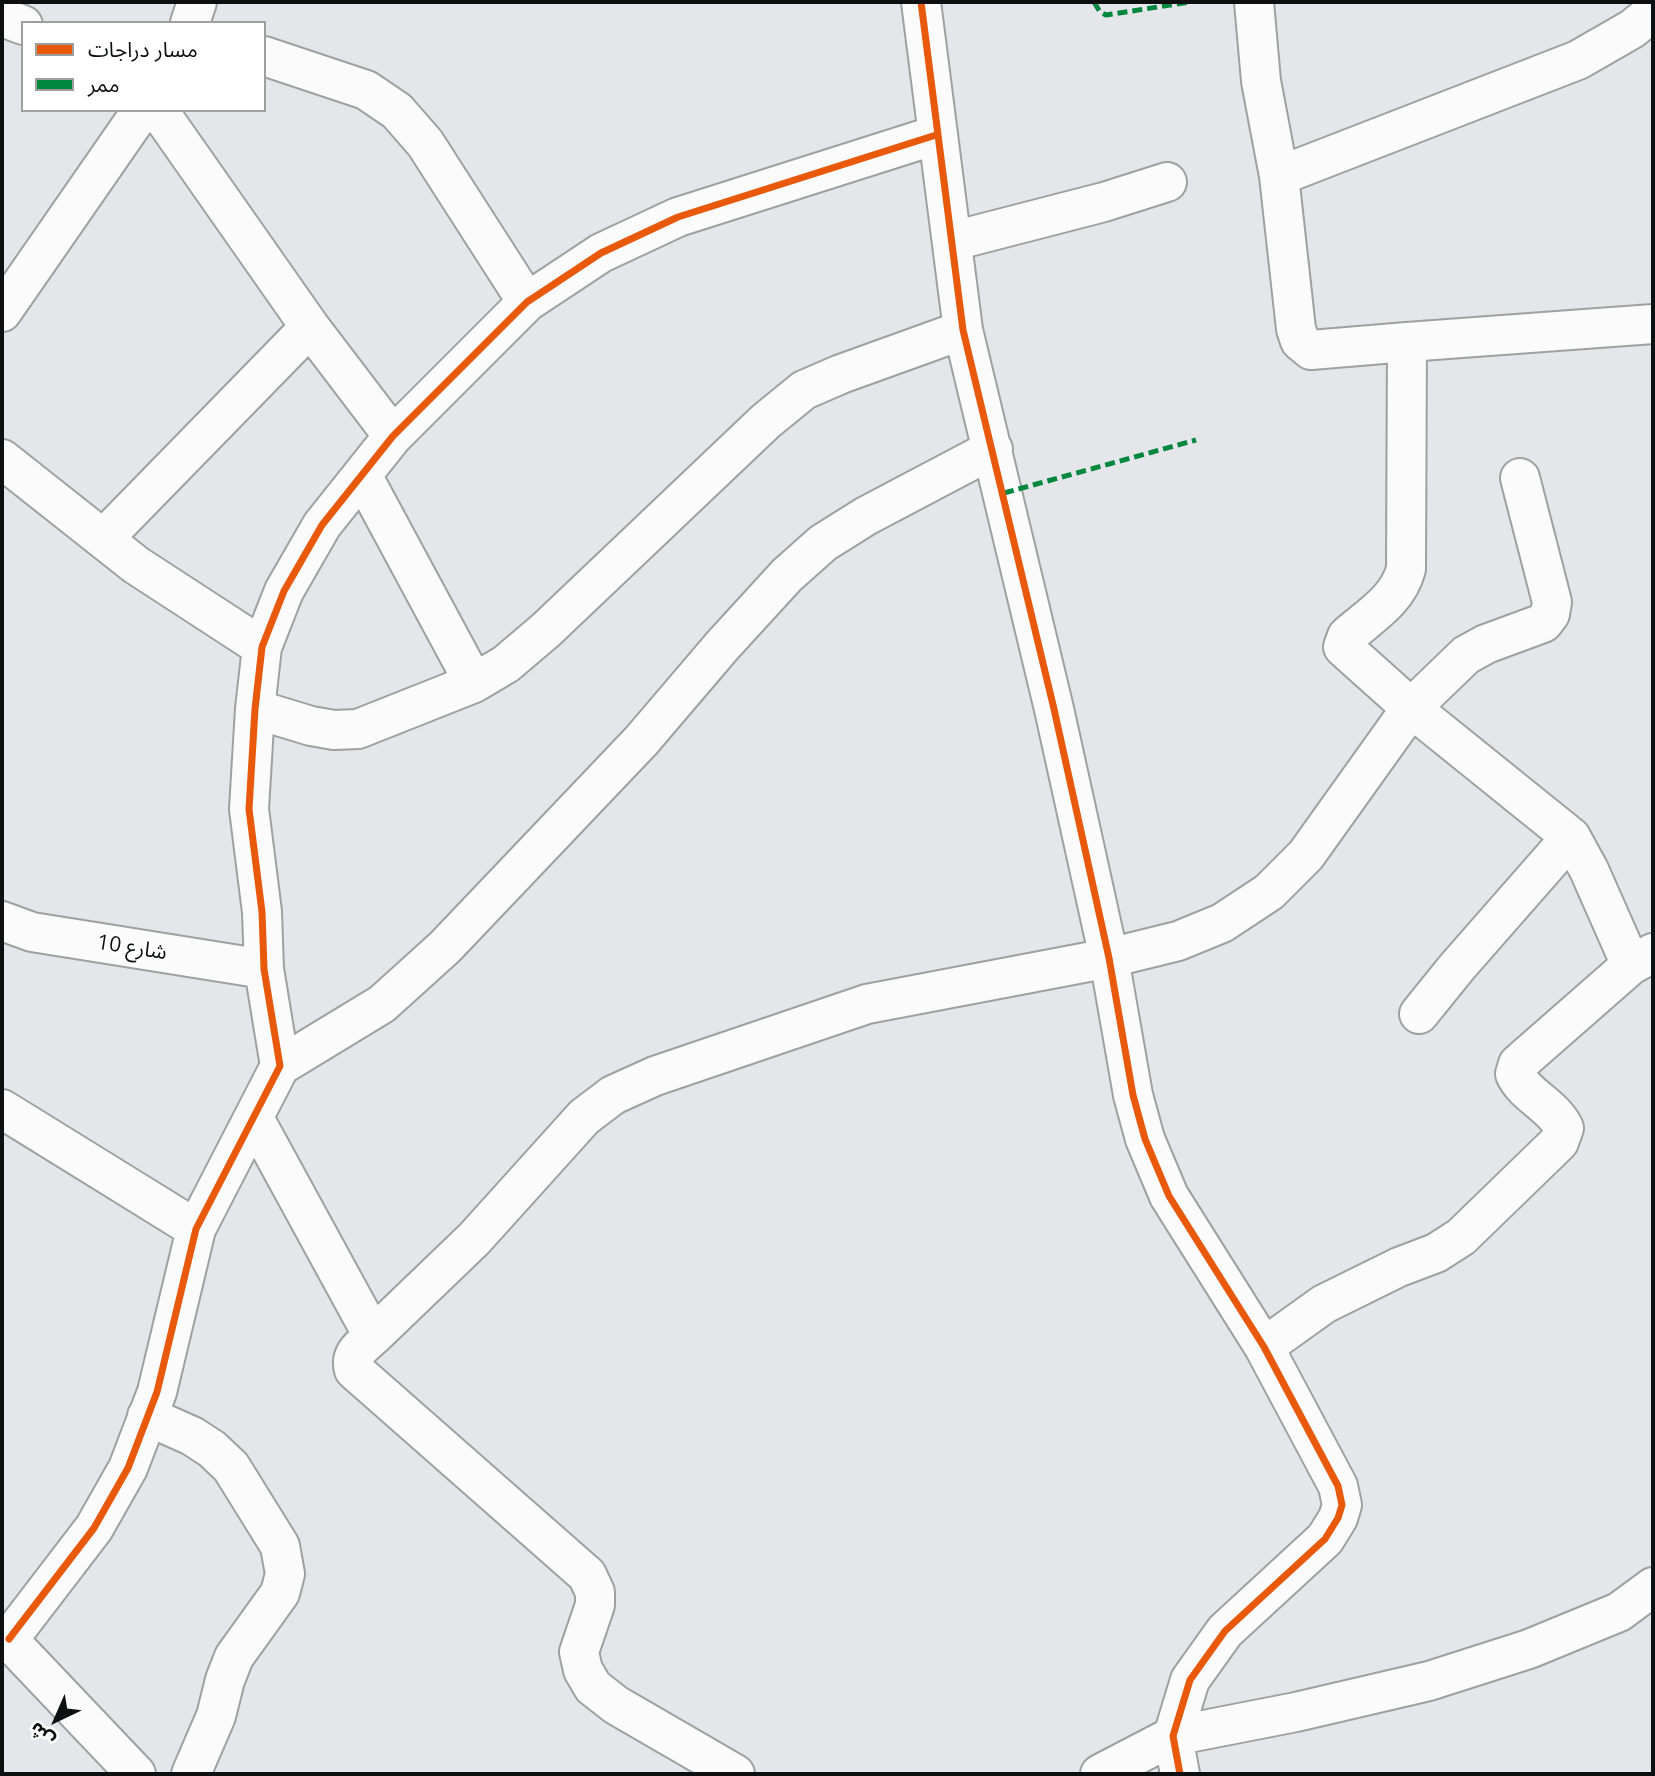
<!DOCTYPE html>
<meta charset="utf-8">
<style>
body{margin:0}
#map{position:relative;width:1655px;height:1776px;overflow:hidden;background:#e5e6ea;font-family:"Open Sans","Noto Sans Arabic",sans-serif}
canvas{display:block}
.frame{position:absolute;inset:0;border:4px solid #0e0f11;pointer-events:none}
.legend{position:absolute;left:21px;top:21px;width:245px;height:91px;box-sizing:border-box;background:#fff;border:2px solid #9f9fa0;margin:0;padding:9px 12px;list-style:none;font-size:21px;color:#0e0f11}
.legend li{display:flex;align-items:center;gap:14px;height:35px}
.legend b{width:35px;border:2px solid #9f9fa0}
.north{position:absolute;left:21px;top:1685px;width:70px;height:70px;-webkit-text-stroke:5px #fff;paint-order:stroke;rotate:224deg;font-size:19px;font-weight:700;line-height:28px;text-align:center;color:#0e0f11}
.north::after{content:'';display:block;margin:auto;width:24px;height:32px;background:#0e0f11;clip-path:polygon(50% 0,100% 100%,50% 72%,0 100%)}
</style>
<div id="map">
<canvas width="1655" height="1776"></canvas>
<div class="frame"></div>
<ul class="legend">
<li><b style="height:9px;background:#e8590c"></b>مسار دراجات</li>
<li><b style="height:9px;background:#00873e"></b>ممر</li>
</ul>
<div class="north">ش</div>
</div>
<script>
const c = document.querySelector('canvas').getContext('2d');
c.lineJoin = 'round';
function strokePath(path, color, width, dash) {
  c.strokeStyle = color;
  c.lineWidth = width;
  c.lineCap = dash ? 'butt' : 'round';
  c.setLineDash(dash || []);
  c.stroke(path);
}
function drawText(font, color, halo, rows, align = 'center') {
  c.font = font + ' "Open Sans","Noto Sans Arabic",sans-serif';
  c.lineWidth = 5;
  c.setLineDash([]);
  c.textBaseline = 'middle';
  c.strokeStyle = halo;
  c.fillStyle = color;
  for (const [text, x, y, turn = 0] of rows) {
    c.save();
    c.translate(x, y);
    c.rotate((+turn || 0) * Math.PI / 180);
    c.textAlign = isNaN(turn) ? turn : align;
    if (halo) c.strokeText(text, 0, 0);
    c.fillText(text, 0, 0);
    c.restore();
  }
}
const street = new Path2D(`
 M921 2 963 330 1054 709 1109 958 1133 1095 1145 1139 1169 1196 1264 1347 1338 1486 1342 1505 1338 1518 1325 1539 1225 1631 1190 1680 1173 1736 1180 1774
 M1254 2 1261 81 1279 176 1296 329 1300 341 1311 350 1407 342 1406 569C1398 600 1370 616 1347 636L1343 647 1411 708 1571 837 1589 870 1631 965
 M2 17 23 25
 M190 23 197 2
 M264 56 366 90 397 111 425 143 527 302
 M158 110 310 327 393 436
 M1279 176 1578 60 1632 29 1653 12
 M953 241 1104 202 1167 182
 M2 312 142 110
 M1407 342 1653 324
 M2 459 136 565 262 647
 M362 475 474 683
 M103 539 310 327
 M255 709 311 726 334 730 358 729 474 683 506 664 546 630 766 421 804 390 841 374 963 330
 M2 921 32 932 264 969
 M1419 1014 1457 967 1571 837
 M280 1066 382 1004 445 947 641 741 722 646 787 575 823 543 866 516 993 449
 M2 1109 196 1229
 M254 1118 373 1336C362 1346 349 1354 354 1370L587 1575 595 1592V1605L579 1652 583 1670 593 1687 616 1705 735 1774
 M373 1336 474 1239 584 1117 613 1095 655 1076 867 1004 1109 958 1178 941 1222 923 1269 892 1306 855 1411 708 1466 655 1486 644 1543 623 1550 614 1552 602 1520 478
 M1264 1347 1324 1304 1399 1267 1436 1253 1461 1237 1559 1142 1564 1128C1553 1105 1525 1096 1515 1074L1518 1064 1631 965 1653 953
 M147 1416 192 1436 212 1449 231 1467 280 1546 285 1574 280 1593 234 1657 225 1680 216 1716 191 1774
 M2 1633 136 1774
 M9 1639 94 1528 128 1468 157 1392 196 1229 280 1066 264 969 262 912 249 809 255 709 262 647 284 591 322 525 393 436 527 302 601 253 678 217 936 135
 M1100 1774 1173 1736 1296 1712 1429 1681 1529 1649 1619 1612 1653 1587`);
strokePath(street, '#9fa0a2', 42);
strokePath(street, '#fbfbfc', 38);
strokePath(new Path2D(`
 M1094 2 1100 12 1106 15 1190 2
 M1004 493 1196 440`), '#00873e', 5, [10, 5]);
strokePath(new Path2D(`
 M921 2 963 330 1054 709 1109 958 1133 1095 1145 1139 1169 1196 1264 1347 1338 1486 1342 1505 1338 1518 1325 1539 1225 1631 1190 1680 1173 1736 1180 1774
 M9 1639 94 1528 128 1468 157 1392 196 1229 280 1066 264 969 262 912 249 809 255 709 262 647 284 591 322 525 393 436 527 302 601 253 678 217 936 135`), '#e8590c', 7);
drawText('21px', '#0e0f11', '#fff', [
 ["شارع 10",132,948,9]
]);
</script>
